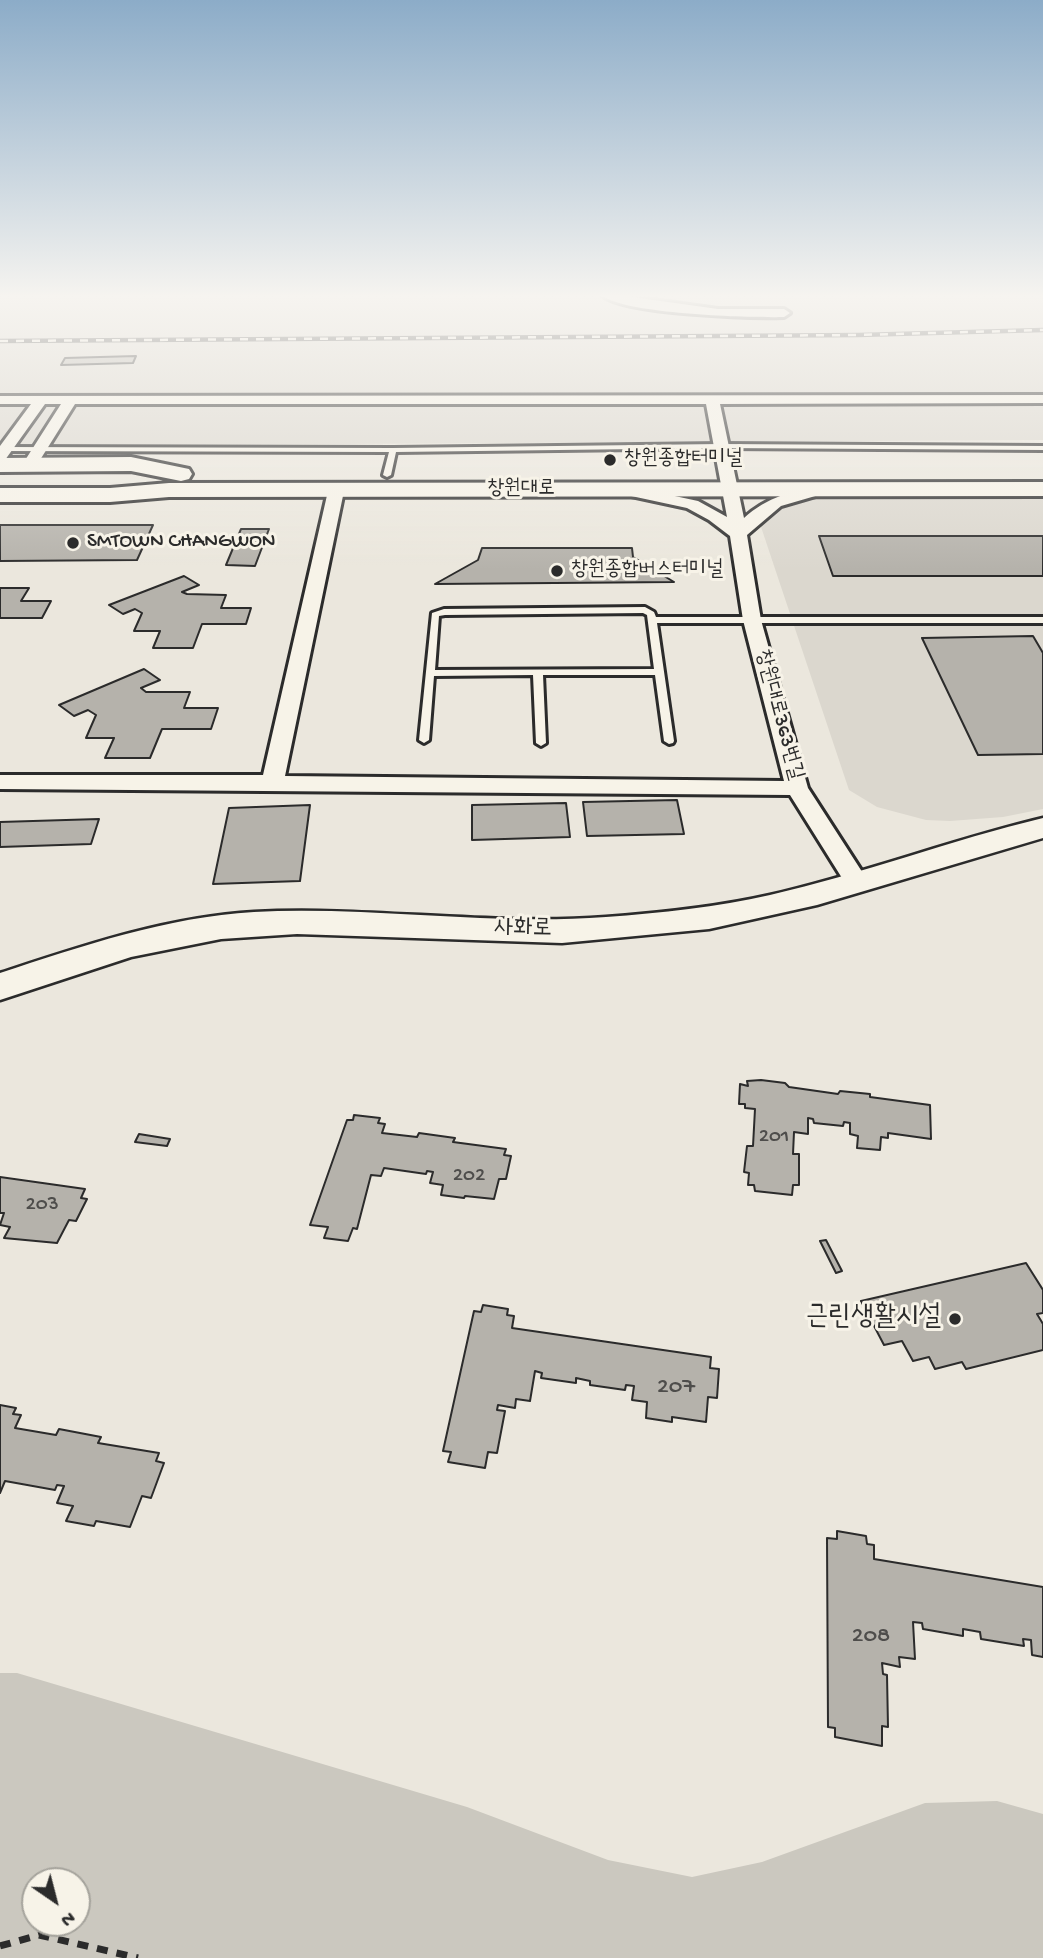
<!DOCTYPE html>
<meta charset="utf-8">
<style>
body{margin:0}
#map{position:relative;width:1043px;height:1958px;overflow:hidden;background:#ebe7dd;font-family:"Gochi Hand",sans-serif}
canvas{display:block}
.north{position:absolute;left:21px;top:1867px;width:70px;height:70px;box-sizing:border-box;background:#f7f3e8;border:2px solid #a5a39c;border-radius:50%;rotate:145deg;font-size:19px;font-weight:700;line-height:28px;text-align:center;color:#2b2b2b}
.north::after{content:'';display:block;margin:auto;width:24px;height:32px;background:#2b2b2b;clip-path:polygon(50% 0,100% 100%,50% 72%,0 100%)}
</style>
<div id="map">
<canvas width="1043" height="1958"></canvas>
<div class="north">N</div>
</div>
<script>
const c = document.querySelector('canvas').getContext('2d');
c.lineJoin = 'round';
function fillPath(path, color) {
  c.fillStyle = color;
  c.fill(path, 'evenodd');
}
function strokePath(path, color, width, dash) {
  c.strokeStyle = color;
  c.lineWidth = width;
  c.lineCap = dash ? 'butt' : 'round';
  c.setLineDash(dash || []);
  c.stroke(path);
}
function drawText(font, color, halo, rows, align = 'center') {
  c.font = font + ' "Gochi Hand","Poor Story",sans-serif';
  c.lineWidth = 6;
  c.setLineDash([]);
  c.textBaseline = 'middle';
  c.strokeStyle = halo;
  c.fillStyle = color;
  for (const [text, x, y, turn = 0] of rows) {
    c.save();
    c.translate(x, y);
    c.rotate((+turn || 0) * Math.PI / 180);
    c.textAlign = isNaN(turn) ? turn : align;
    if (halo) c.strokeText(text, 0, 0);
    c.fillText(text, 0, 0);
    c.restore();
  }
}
fillPath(new Path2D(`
 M0 296H1043V440L0 446Z
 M809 499H1043V809L1003 817 950 821 926 820 877 807 849 790 759 521 785 503Z`), '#dbd7ce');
fillPath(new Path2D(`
 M0 1673H17L467 1807 608 1860 692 1877 762 1862 925 1803 997 1801 1043 1814V1958H0ZM35 1881H77V1923H35Z`), '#cbc8bf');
const building = new Path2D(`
 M136 356 133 363 61 365 65 358Z
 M0 525H153L137 560 0 561Z
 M241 529H269L255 566 226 565Z
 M819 536H1043V576H833Z
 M482 548H632L633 557 674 582 435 584 478 560Z
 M184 576 199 585 182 592 187 594 226 595 221 608H251L246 624H202L193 648H153L160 631H134L142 613 135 609 123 614 109 605Z
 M0 588H29L21 601H51L42 618H0Z
 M1033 636 1043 653V754L978 755 922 638Z
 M144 669 160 680 141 688 146 692H190L184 708H218L211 729H162L150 758H105L114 738H86L96 715 88 710 74 716 59 705Z
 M677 800 684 834 587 836 583 802Z
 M566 803 570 837 472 840V805Z
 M310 805 300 881 213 884 229 808Z
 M99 819 91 844 0 847V822Z
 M761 1080 785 1083 789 1087 838 1094 840 1091 870 1094V1097L930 1105 931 1139 888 1133V1138L881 1137 880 1150 857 1148 858 1136 850 1134V1123L844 1122 843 1126 814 1123 813 1119 808 1118V1134L794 1132 793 1154H799V1185H793L792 1195 755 1191 754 1185H748L749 1173 744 1172 747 1146H753L755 1109 745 1108V1104H739L740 1084 748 1086 747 1081Z
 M354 1115 380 1118 378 1123 385 1124 382 1133 417 1137 419 1133 455 1138 453 1142 506 1149 504 1155 511 1156 506 1179H499L494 1199 465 1196 464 1198 441 1195 443 1185 430 1183 433 1172 427 1171 426 1174 384 1168 381 1176 371 1175 357 1229 353 1228 348 1241 324 1238 328 1227 310 1225 347 1120H353Z
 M139 1134 170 1139 167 1146 135 1142Z
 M0 1177 85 1189 81 1198 87 1199 76 1221 69 1220 57 1243 4 1238 10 1227 0 1225 4 1213H0Z
 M826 1240 842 1271 836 1273 820 1241Z
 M1026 1263 1043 1290V1313L1037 1314 1043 1324V1350L966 1369 962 1362 935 1369 929 1357 913 1361 902 1341 884 1345 861 1301Z
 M483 1305 508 1309 507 1315 514 1316 512 1328 711 1357 710 1368 719 1369 717 1398 708 1397 706 1422 672 1417V1422L646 1418 647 1402 632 1400 634 1386 626 1385 625 1390 590 1385V1381L576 1378V1383L541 1378 542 1373 535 1371 530 1401 516 1399 515 1408 498 1405 497 1410 505 1411 497 1453 488 1452 485 1468 448 1462 451 1452 443 1451 474 1311 481 1312Z
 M0 1405 16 1408 13 1414 21 1415 15 1428 56 1435 59 1429 101 1437 98 1443 159 1453 156 1461 164 1463 151 1498 142 1496 130 1527 96 1521 94 1526 66 1521 73 1506 57 1503 64 1486 57 1485 55 1490 5 1481 0 1493Z
 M837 1531 866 1536 867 1544 874 1545V1559L1043 1587V1657L1032 1655 1031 1640 1023 1639 1024 1646 981 1639 980 1632 963 1629V1636L923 1629 922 1623 913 1622 915 1659 899 1657 900 1667 882 1663 883 1674 887 1675 888 1727 882 1726V1746L835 1737V1728L828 1727 827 1538 837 1539Z`);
fillPath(building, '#b5b2ab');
strokePath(building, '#2b2b2b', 2);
const service = new Path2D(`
 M721 444 1043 446V450L721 448 396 452 391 475 387 477 383 475 389 452 0 451V447L393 448Z
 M645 607 654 612 656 617H1043V623H657L674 741 673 743 669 744 664 741 655 675H543L546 743 541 746 536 743 533 675 434 676 429 740 424 743 419 740 432 613 444 609ZM643 613 647 615 654 669 435 670 439 616 445 615Z`);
const minor = new Path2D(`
 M603 296H625L718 309H784L790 313 784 317C751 318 626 314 603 296Z
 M1043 395V403L720 404 744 518C767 497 793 491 823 484L831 489 829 492 781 506 747 535 761 620 808 788 868 881 865 886 856 889 847 886 790 795 0 789V775H263L328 491 336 486 344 491 285 776 784 781 743 620 730 536 709 520 687 508 622 494 620 491 628 486 698 501 727 517 706 404H75L35 468 30 470 22 465 61 404H45L5 460 0 462V446L31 404H0V396Z`);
const secondary = new Path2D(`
 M1043 818V838L817 905 709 929 562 943 297 934 221 939 131 957 0 1000V973C82 946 167 917 254 912 371 906 489 926 606 917 661 913 717 907 770 895 862 874 951 840 1043 818Z`);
const primary = new Path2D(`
 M131 457 189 469 192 474 189 479 181 481 131 471 0 472V458Z
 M1043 482V496L169 497 110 502H0V488H110L169 483Z`);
strokePath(service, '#2b2b2b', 6);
strokePath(minor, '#2b2b2b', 6);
strokePath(secondary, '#2b2b2b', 5);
strokePath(primary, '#2b2b2b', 6);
strokePath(new Path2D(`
 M0 1946 39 1935 138 1958`), '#2b2b2b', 7, [11, 9]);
fillPath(service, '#f7f3e8');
fillPath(minor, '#f7f3e8');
fillPath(secondary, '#f7f3e8');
fillPath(primary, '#f7f3e8');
const rail = new Path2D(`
 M0 341 858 335 1043 330`);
strokePath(rail, '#2b2b2b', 4.5);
strokePath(rail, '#f7f3e8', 2.5, [8]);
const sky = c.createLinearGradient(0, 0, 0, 570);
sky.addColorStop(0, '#8cacc8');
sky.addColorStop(0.52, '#f6f4f0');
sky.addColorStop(1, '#f6f4f000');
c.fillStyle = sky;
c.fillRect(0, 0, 1043, 570);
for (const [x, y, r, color] of [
 [610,460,7,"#2b2b2b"],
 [73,543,7,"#2b2b2b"],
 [557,571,7,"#2b2b2b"],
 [955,1319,7,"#2b2b2b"]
]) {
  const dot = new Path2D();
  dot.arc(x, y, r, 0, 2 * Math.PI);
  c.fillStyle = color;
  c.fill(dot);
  strokePath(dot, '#f7f3e8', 2.5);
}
drawText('21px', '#2b2b2b', '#f7f3e8', [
 ["창원종합터미널",624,460],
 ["SMTOWN CHANGWON",87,543],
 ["창원종합버스터미널",571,571]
], 'left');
drawText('21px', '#2b2b2b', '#f7f3e8', [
 ["창원대로",521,490],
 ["창원대로363번길",778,715,75]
]);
drawText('21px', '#4e4d4b', null, [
 ["201",774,1138],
 ["202",469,1177],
 ["203",42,1206]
]);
drawText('24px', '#2b2b2b', '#f7f3e8', [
 ["사화로",523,930,1]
]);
drawText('24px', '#4e4d4b', null, [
 ["207",676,1388],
 ["208",871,1637]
]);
drawText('28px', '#2b2b2b', '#f7f3e8', [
 ["근린생활시설",941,1319]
], 'right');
</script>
